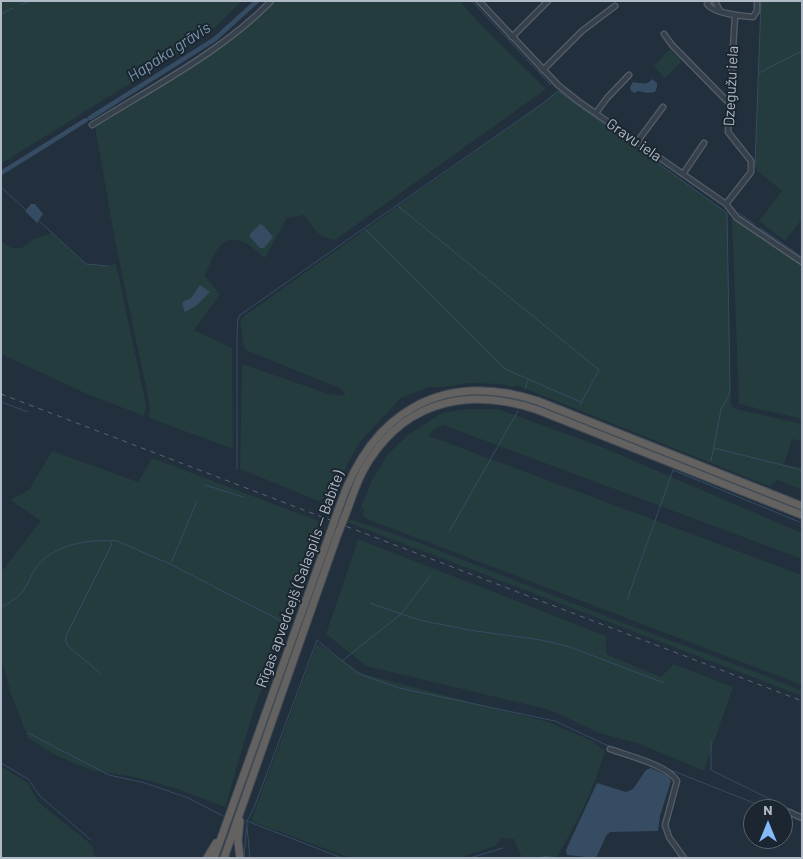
<!DOCTYPE html>
<meta charset="utf-8">
<style>
body{margin:0}
#map{position:relative;width:803px;height:859px;overflow:hidden;background:#222f3c;font-family:Barlow,sans-serif}
canvas{display:block}
.frame{position:absolute;inset:0;border:2px solid #b1bbc7;pointer-events:none}
.north{position:absolute;left:743px;top:799px;width:50px;height:50px;box-sizing:border-box;background:#1b2630;border:1px solid #57626c;border-radius:50%;rotate:0deg;font-size:14px;font-weight:700;line-height:20px;text-align:center;color:#b1bbc7}
.north::after{content:'';display:block;margin:auto;width:18px;height:22px;background:#84baf9;clip-path:polygon(50% 0,100% 100%,50% 72%,0 100%)}
</style>
<div id="map">
<canvas width="803" height="859"></canvas>
<div class="frame"></div>
<div class="north">N</div>
</div>
<script>
const c = document.querySelector('canvas').getContext('2d');
c.lineJoin = 'round';
function fillPath(path, color) {
  c.fillStyle = color;
  c.fill(path, 'evenodd');
}
function strokePath(path, color, width, dash) {
  c.strokeStyle = color;
  c.lineWidth = width;
  c.lineCap = dash ? 'butt' : 'round';
  c.setLineDash(dash || []);
  c.stroke(path);
}
function drawText(font, color, halo, rows, align = 'center') {
  c.font = font + ' Barlow,sans-serif';
  c.lineWidth = 4;
  c.setLineDash([]);
  c.textBaseline = 'middle';
  c.strokeStyle = halo;
  c.fillStyle = color;
  for (const [text, x, y, turn = 0] of rows) {
    c.save();
    c.translate(x, y);
    c.rotate((+turn || 0) * Math.PI / 180);
    c.textAlign = isNaN(turn) ? turn : align;
    if (halo) c.strokeText(text, 0, 0);
    c.fillText(text, 0, 0);
    c.restore();
  }
}
fillPath(new Path2D(`
 M1 1H242L206 36 1 164Z
 M276 1H460L484 28 546 89 335 240C318 238 314 228 304 215L287 218 265 258C258 253 251 245 243 242 219 231 212 260 205 276L220 294 194 330 232 348 233 449 149 418 150 406 115 241 95 126C157 88 224 53 276 1Z
 M761 1H802V219L785 241 759 221 782 191 757 171 755 166Z
 M670 49 682 61 665 78 654 66Z
 M558 91 727 213 731 404 733 408 802 424V441L792 439 784 464 802 468V490L778 480 771 485H766L516 385 514 387 499 384 470 383 443 387H429L401 398 360 442 346 467 337 495 329 490 325 497 319 501 240 469 242 364 329 394 345 396 344 392 339 388 248 351 244 347 240 321 244 316 542 104Z
 M732 218 802 265V419L739 404Z
 M52 233 86 264 108 266 116 264 146 405 144 416 85 393 1 354V241L12 248H21L34 239Z
 M465 409H498L597 445 802 533V559L443 425 434 429 429 436 802 575V685L367 519 363 515 364 509 361 508 371 482 387 455 409 434 442 413Z
 M52 451 138 482 152 458 324 523 254 709 225 807 175 788 134 777 93 771 55 755 28 738 11 694 1 658V572L41 521 10 500 29 490Z
 M349 519 415 541 626 624 761 674 802 691V696L347 522Z
 M358 539 606 636V654L661 677 674 664 733 687 704 771 640 744 599 733 550 710 366 666 326 634Z
 M317 643 363 674 548 722 593 741 605 751C594 789 577 824 556 858H522L514 839 502 838 495 846 459 858H350L251 821Z
 M1 766 28 783 37 801 92 845 95 858H1Z`), '#243c3d');
fillPath(new Path2D(`
 M652 79 657 83V87L655 92 647 93 638 91 635 93 631 91 630 87 633 82C640 83 648 86 652 79Z
 M31 204H35L43 214 37 223 25 211Z
 M260 224 264 226 273 237 264 248H260L250 237V234Z
 M200 285 210 292 196 306 185 312 182 304 184 301 191 298Z
 M651 768 668 776 671 781 660 816 658 831 610 832 606 836 596 858 567 855 566 850 597 783 626 792 633 789 646 770Z`), '#354c63');
strokePath(new Path2D(`
 M472 1 551 85
 M20 5 30 1
 M1 14 13 8
 M759 73 802 51
 M755 166 761 1
 M1 187 25 209
 M398 206 599 370 580 405
 M739 213 754 224
 M39 221 86 264 108 266
 M760 228 802 257
 M365 229 505 369 581 402
 M525 389 528 380
 M1 402 28 412
 M714 448 802 470
 M237 469V334L238 319 240 315 542 104 558 91 727 213 730 390 729 395 721 409 711 461
 M205 485 243 497
 M449 532 518 411
 M171 563 197 501
 M627 600 673 470 802 523
 M370 603 419 620 469 630 541 640 570 647 664 683
 M1 608C8 603 18 598 23 591 30 581 33 568 44 559 63 543 92 539 117 541L170 564 287 624
 M342 661 401 614 431 575
 M100 673 69 647 66 642V636L112 544 109 541
 M28 733 109 775 145 783 188 798 223 816
 M711 741V770L802 815
 M1 763 28 779 40 796 91 840
 M663 767 769 809
 M247 821 342 858
 M247 827 250 858
 M542 856 558 858
 M244 858 247 821 254 808 317 640 357 673 399 688 555 721 613 748
 M470 858 503 848`), '#354c63', 1);
strokePath(new Path2D(`
 M90 118 215 39 257 1
 M1 173 86 120`), '#354c63', 4.5);
const minor = new Path2D(`
 M479 1 558 85 578 101 716 197 726 204 737 218 802 262
 M709 1 707 4C715 14 741 16 753 17L757 11V1
 M715 1 720 11
 M664 34 672 45 729 103
 M512 37 548 1
 M543 70 582 31 615 6
 M596 113 607 98 629 75
 M92 125C151 88 223 51 271 1
 M637 142 663 107
 M683 174 704 143
 M726 204 751 172V161L728 132 735 16
 M610 749C628 756 668 765 677 781L665 825 669 837 684 858
 M789 812 802 818`);
const trunk = new Path2D(`
 M340 505C372 412 442 370 538 401L802 506
 M348 508C354 491 360 474 370 459 410 398 473 388 538 410L802 515
 M207 858 216 843
 M214 858 329 536
 M224 858 336 539
 M240 858 238 841 240 821`);
strokePath(minor, '#545e6a', 7);
strokePath(trunk, '#414b57', 9);
strokePath(minor, '#36414c', 4.5);
strokePath(trunk, '#636260', 7);
strokePath(new Path2D(`
 M1 394 802 701`), '#586573', 1, [5, 5]);
const trunkBridge = new Path2D(`
 M329 536 340 505
 M336 539 348 508`);
strokePath(trunkBridge, '#414b57', 9, []);
strokePath(trunkBridge, '#636260', 7);
drawText('15px', '#b1bbc7', '#1b2630', [
 ["Dzegužu iela",731,86,-87],
 ["Gravu iela",634,140,35],
 ["Rīgas apvedceļš (Salaspils — Babīte)",300,579,-70]
]);
drawText('italic 16px', '#7894b0', '#1b2630', [
 ["Hapaka grāvis",169,52,-33]
]);
</script>
